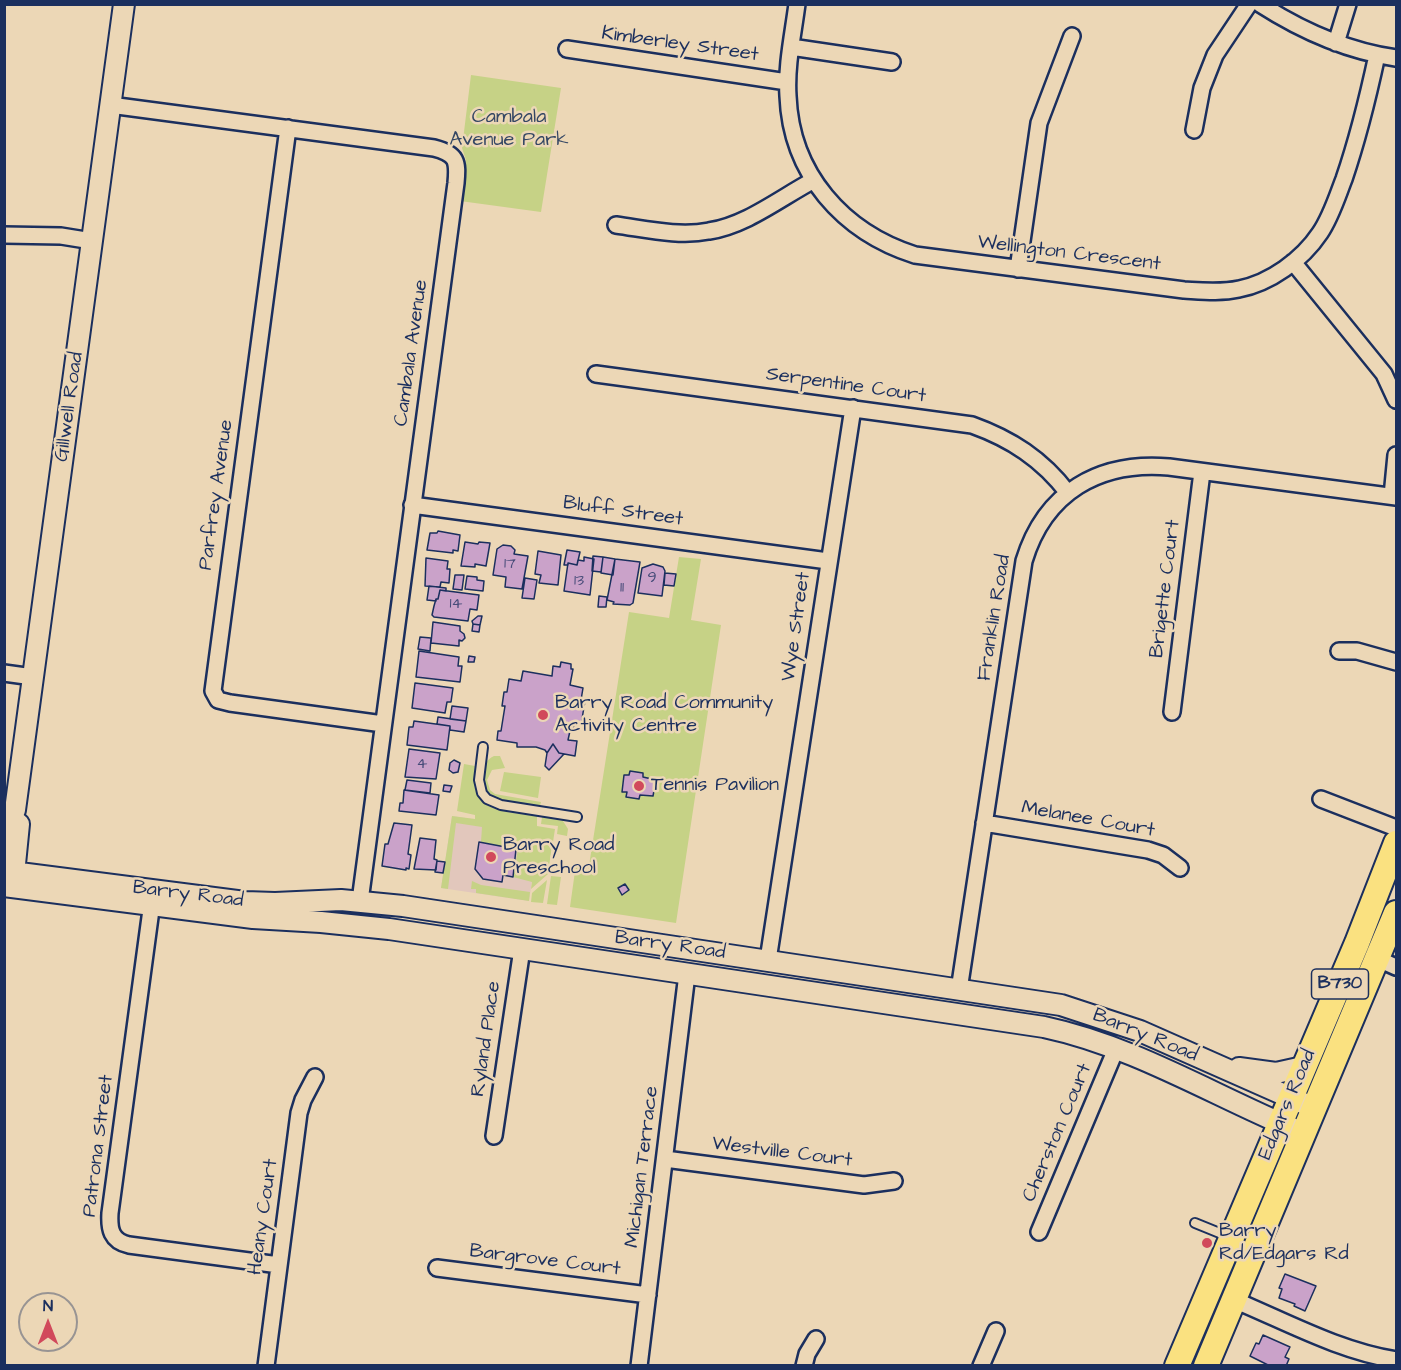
<!DOCTYPE html>
<style>
body{margin:0}
#map{position:relative;width:1401px;height:1370px;overflow:hidden;background:#ecd7b6;font-family:"Architects Daughter",sans-serif}
canvas{display:block}
.frame{position:absolute;inset:0;border:6px solid #1b2f5e;pointer-events:none}
.north{position:absolute;left:18px;top:1292px;width:60px;height:60px;box-sizing:border-box;background:#ecd7b6;border:2px solid #989493;border-radius:50%;rotate:0deg;font-size:16px;font-weight:700;line-height:24px;text-align:center;color:#1b2f5e}
.north::after{content:'';display:block;margin:auto;width:21px;height:27px;background:#d1495b;clip-path:polygon(50% 0,100% 100%,50% 72%,0 100%)}
</style>
<div id="map">
<canvas width="1401" height="1370"></canvas>
<div class="frame"></div>
<div class="north">N</div>
</div>
<script>
const c = document.querySelector('canvas').getContext('2d');
c.lineJoin = 'round';
function fillPath(path, color) {
  c.fillStyle = color;
  c.fill(path, 'evenodd');
}
function strokePath(path, color, width, dash) {
  c.strokeStyle = color;
  c.lineWidth = width;
  c.lineCap = dash ? 'butt' : 'round';
  c.setLineDash(dash || []);
  c.stroke(path);
}
function drawText(font, color, halo, rows, align = 'center') {
  c.font = font + ' "Architects Daughter",sans-serif';
  c.lineWidth = 5;
  c.setLineDash([]);
  c.textBaseline = 'middle';
  c.strokeStyle = halo;
  c.fillStyle = color;
  for (const [text, x, y, turn = 0] of rows) {
    c.save();
    c.translate(x, y);
    c.rotate((+turn || 0) * Math.PI / 180);
    c.textAlign = isNaN(turn) ? turn : align;
    if (halo) c.strokeText(text, 0, 0);
    c.fillText(text, 0, 0);
    c.restore();
  }
}
fillPath(new Path2D(`
 M452 816 540 829 529 901 441 888Z`), '#e2c7bc');
fillPath(new Path2D(`
 M471 75 561 88 541 212 460 201 466 160 462 148Z
 M679 557 701 559 691 620 721 625 676 923 570 907 576 864 586 866 588 872 629 612 669 618Z
 M494 756H500L505 768 492 770 487 780 490 790 495 794 541 802 540 806C514 802 480 807 484 771 485 764 487 759 494 756Z
 M464 764 475 766C467 813 503 811 537 816V826L555 829 553 842 538 840V843L552 845 548 874 531 889 532 882 513 877 518 849 481 842 482 827 456 823 448 889 441 888 452 816 475 819V815L457 811Z
 M504 772 541 777 538 798 500 791Z
 M542 817 563 821 568 829 567 836 557 834 558 826 541 824Z
 M551 876 561 877 557 905 547 904Z
 M547 880 543 903 531 902 532 893Z
 M472 881 481 885 530 892 529 901 476 893V889H471Z`), '#c6d286');
const building = new Path2D(`
 M438 531 460 535 458 551 453 550V553L427 550 430 533H437Z
 M465 542 478 544 479 542 490 543 486 566 475 564V567L461 566Z
 M503 545 511 546 515 550 514 554 528 556 522 589 505 587 506 577 493 575 497 549Z
 M567 550 580 552 577 565 568 563V565H564Z
 M538 551 561 555 558 585 539 583 541 575 535 574Z
 M593 556 603 557 601 572 592 571Z
 M584 557 594 559 590 595 564 591 568 563 577 565 578 560 584 561Z
 M603 557 615 559 613 575 601 573Z
 M426 558 448 561 447 569H450L449 583 441 582 440 587 425 586Z
 M615 559 640 562 633 603 630 605 613 604 614 602 607 600Z
 M653 564 663 567 665 571 662 596 638 593 642 568Z
 M665 573 676 574 674 586 664 585Z
 M455 575H464L462 590 453 589Z
 M467 576 477 577V580L484 581 483 591 465 589Z
 M525 578 537 580 534 599 522 598Z
 M429 586 446 588V591L440 590 438 599H436V601L427 600Z
 M440 590 479 595 477 610 470 609 468 621 434 617 432 615 434 606 436 599H438Z
 M599 596 607 597 606 607H598Z
 M478 616H482L480 625 473 624 472 621Z
 M433 622 460 626V631L464 634 465 638 462 641 459 640V646L431 643Z
 M473 624 480 625 479 632 472 631Z
 M420 637 431 638 430 651 418 649Z
 M419 651 459 657 458 666H462L460 682 416 677Z
 M469 656 475 657 474 662H468Z
 M561 662 571 664V669H573L570 685 583 688 581 700 585 701 581 725 574 724 573 731H570L568 740 577 741 575 756 559 753 553 744 547 753 545 750 536 747H517V743L497 740 498 731H501L505 706H502L504 692H507L509 679 521 681 523 671 552 676 553 666 560 667Z
 M415 683 453 688 451 702H447L445 713 412 708Z
 M452 706 468 708 466 721 450 719Z
 M438 717 466 721 464 732 450 730V726L437 724Z
 M414 721 450 726 447 750 407 745 409 727H413Z
 M553 744 559 753 564 754 549 770 545 766 547 753Z
 M409 749 440 753 436 779 405 777Z
 M454 760 460 763 458 772 453 773 449 770 450 763Z
 M630 771 643 773V777L656 780 653 796 640 795 639 799 626 797 627 792H622L624 775H629Z
 M407 780 431 783 430 793 405 790Z
 M444 785 452 786 450 792 443 791Z
 M404 790 439 795 436 815 399 811 400 803H403Z
 M394 823 412 825 408 854 411 855 409 869 406 868V870L382 866 385 844H388Z
 M420 838 436 840 434 859 437 860 436 870 414 869Z
 M479 842 516 849 513 877 503 875 502 882 483 879 475 869Z
 M437 861 445 862 443 873 435 872Z
 M625 884 629 890 622 895 618 888Z
 M1285 1274 1316 1286 1305 1311 1294 1306 1295 1304 1279 1298 1282 1289 1279 1288Z
 M1263 1335 1290 1347 1285 1357 1289 1359 1286 1366H1270L1250 1356 1256 1343 1259 1344Z`);
fillPath(building, '#caa2c9');
strokePath(building, '#1b2f5e', 1.5);
const service = new Path2D(`
 M483 747 479 780 482 793 487 799 501 805 577 817
 M1195 1223 1227 1236`);
const minor = new Path2D(`
 M797 4C793 35 786 66 788 96 791 174 843 232 915 255L1184 290C1202 291 1221 293 1239 289 1270 283 1302 260 1320 233 1331 217 1337 197 1344 179 1358 138 1368 97 1377 55
 M1260 4C1302 31 1347 51 1396 58
 M1336 43 1348 4
 M791 47 892 62
 M567 49 787 82
 M110 105 434 148C457 154 458 161 456 183L360 901
 M288 128 213 691 218 700 230 703 383 724
 M1194 130 1202 88 1215 55 1249 4
 M616 225C646 229 679 237 709 231 747 225 780 198 814 180
 M4 235 61 236 92 241
 M1293 262 1384 374 1396 400
 M1018 269 1039 123 1072 36
 M596 374 972 425C1011 439 1042 459 1068 493
 M1392 496 1396 455
 M412 505 828 561
 M1339 651H1357L1396 662
 M4 673 33 677
 M1172 712 1202 472
 M1321 799 1396 828
 M984 823 1148 850 1163 855 1180 868
 M153 895 110 1213C109 1229 111 1241 129 1245L279 1265
 M1378 959 1396 967
 M768 960 853 408
 M959 990 1024 561C1045 492 1099 461 1169 467L1396 497
 M494 1136 522 949
 M665 1159 864 1185 894 1181
 M1039 1232 1116 1049
 M437 1268 648 1295
 M1234 1300C1287 1322 1339 1351 1396 1360
 M266 1366 299 1113 303 1100 315 1077
 M639 1366 687 974
 M804 1366 807 1354 816 1339
 M981 1366 996 1331`);
const tertiary = new Path2D(`
 M4 845 8 826 15 810 124 4
 M4 871 245 902 275 903 341 900 403 906 1061 1005 1140 1031 1305 1104
 M13 884 19 824
 M4 886 253 918 321 922 389 929 1044 1027C1133 1046 1211 1094 1294 1129
 M1239 1068 1276 1073 1303 1067`);
const primary = new Path2D(`
 M1177 1366 1357 943 1396 843
 M1206 1366 1396 913`);
strokePath(service, '#1b2f5e', 12);
strokePath(minor, '#1b2f5e', 20);
strokePath(tertiary, '#1b2f5e', 24);
strokePath(primary, '#1b2f5e', 28);
strokePath(service, '#ecd7b6', 8);
strokePath(minor, '#ecd7b6', 15);
strokePath(tertiary, '#ecd7b6', 20);
strokePath(primary, '#fae180', 24);
for (const [x, y, r, color] of [
 [543,715,6,"#d1495b"],
 [639,786,6,"#d1495b"],
 [491,857,6,"#d1495b"],
 [1207,1243,6,"#d1495b"]
]) {
  const dot = new Path2D();
  dot.arc(x, y, r, 0, 2 * Math.PI);
  c.fillStyle = color;
  c.fill(dot);
  strokePath(dot, '#ecd7b6', 2);
}
drawText('16px', '#474c79', null, [
 ["17",510,565],
 ["9",652,579],
 ["13",579,582],
 ["11",622,589],
 ["14",456,605],
 ["4",422,765]
]);
for (const [x, y, w] of [
 [1340,984,57]
]) {
  const box = new Path2D();
  box.roundRect(x - w / 2, y - 15, w, 30, 4.5);
  c.fillStyle = '#ecd7b6';
  c.fill(box);
  strokePath(box, '#1b2f5e', 1.5);
}
drawText('bold 18px', '#1b2f5e', null, [
 ["B730",1340,984]
]);
drawText('20px', '#1b2f5e', '#ecd7b6', [
 ["Kimberley Street",680,45,8],
 ["Wellington Crescent",1069,254,7],
 ["Cambala Avenue",412,353,-82],
 ["Serpentine Court",846,386,8],
 ["Gillwell Road",70,407,-82],
 ["Parfrey Avenue",217,495,-82],
 ["Bluff Street",623,512,8],
 ["Brigette Court",1166,589,-83],
 ["Franklin Road",995,618,-81],
 ["Wye Street",797,627,-82],
 ["Melanee Court",1088,820,10],
 ["Barry Road",188,895,7],
 ["Barry Road",670,946,8],
 ["Barry Road",1145,1036,22],
 ["Ryland Place",487,1039,-82],
 ["Edgars Road",1288,1105,-67],
 ["Cherston Court",1058,1133,-67],
 ["Patrona Street",99,1146,-83],
 ["Westville Court",782,1153,7],
 ["Michigan Terrace",643,1167,-83],
 ["Heany Court",264,1217,-82],
 ["Bargrove Court",545,1261,7]
]);
drawText('20px', '#354764', '#ecd7b6', [
 ["Cambala",509,118],
 ["Avenue Park",509,141]
]);
drawText('20px', '#1b2f5e', '#ecd7b6', [
 ["Barry Road Community",555,704],
 ["Activity Centre",555,727],
 ["Tennis Pavilion",651,786],
 ["Barry Road",503,846],
 ["Preschool",503,869],
 ["Barry",1219,1232],
 ["Rd/Edgars Rd",1219,1255]
], 'left');
</script>
